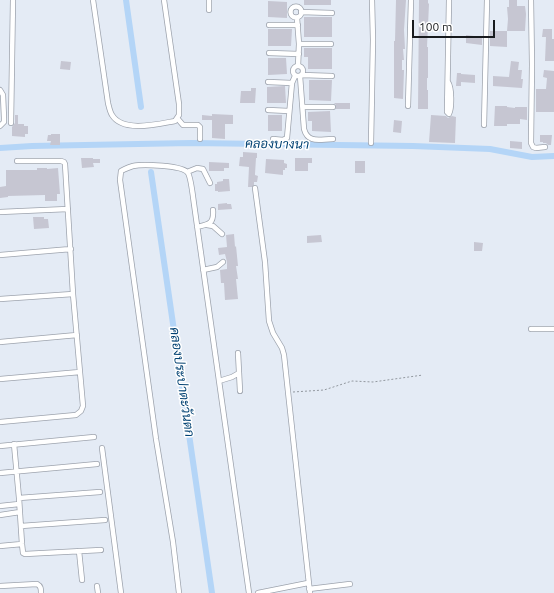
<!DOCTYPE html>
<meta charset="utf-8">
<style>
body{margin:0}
#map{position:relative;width:554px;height:593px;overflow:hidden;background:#e4ebf5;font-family:Ubuntu,sans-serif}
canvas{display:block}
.scale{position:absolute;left:412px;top:20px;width:83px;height:18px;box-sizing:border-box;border:2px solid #181b1e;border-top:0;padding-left:5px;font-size:12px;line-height:14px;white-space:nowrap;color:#181b1e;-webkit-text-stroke:3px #fff;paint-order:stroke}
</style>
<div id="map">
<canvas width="554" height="593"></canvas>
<div class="scale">100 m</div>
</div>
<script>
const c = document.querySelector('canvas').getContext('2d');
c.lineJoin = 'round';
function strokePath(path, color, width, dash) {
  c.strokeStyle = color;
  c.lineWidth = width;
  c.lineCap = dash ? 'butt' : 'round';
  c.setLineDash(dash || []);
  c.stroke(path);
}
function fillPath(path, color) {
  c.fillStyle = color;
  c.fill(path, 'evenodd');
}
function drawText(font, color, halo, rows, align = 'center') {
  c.font = font + ' Ubuntu,Sarabun,sans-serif';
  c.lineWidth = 3;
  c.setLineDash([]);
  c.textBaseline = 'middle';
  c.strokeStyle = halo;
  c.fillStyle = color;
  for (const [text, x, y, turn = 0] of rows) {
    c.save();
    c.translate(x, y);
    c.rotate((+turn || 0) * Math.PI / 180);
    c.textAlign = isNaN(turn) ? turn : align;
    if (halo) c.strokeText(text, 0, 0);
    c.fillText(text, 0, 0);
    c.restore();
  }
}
strokePath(new Path2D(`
 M126 0 141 107
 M0 148 32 146 191 143 413 146 490 149 532 157 554 156
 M151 172 212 593`), '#b4d5f7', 6);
fillPath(new Path2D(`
 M304 0H331V5H304Z
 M396 0H406L404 30 405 49H403L404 60H402V70H404L403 99 394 98V41H395Z
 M419 0H428V3L429 4 427 47H428V78H427V90H428V109H418Z
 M509 0H517V6H525L526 14 525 31H507L508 19 507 7H509Z
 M268 1 287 2V18L268 17Z
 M304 17H332V37H304Z
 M268 29H292L291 46H268Z
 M543 29H552V39H554V61H545L546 37H542Z
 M490 31H507V47L490 46Z
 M466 35 482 37V45L466 43Z
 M304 48H332V69H308V57H304Z
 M268 58H286L287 74 268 75Z
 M61 61 71 62 70 70 60 69Z
 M511 61 519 62 518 70H522L521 79H523L522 88 493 86V76L509 77Z
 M544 70 554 71V112H536V89H546L547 78 543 77Z
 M457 73H461V74L475 75V83L461 82V86H456Z
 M309 80H332L331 101 309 100Z
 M285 86 286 103H267V87Z
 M251 88H256L255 103H240L241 91H251Z
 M334 103H350V109H336V105Z
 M495 106H507V107L515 108V107H527V120L520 119V124H507V126H494Z
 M330 111 331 132 312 131V121H308V112Z
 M212 114 233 115V124H225V139L212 138V120H202V115L212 116Z
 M15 115H18V124H24V126H28V134H25V137L12 136V127L15 123Z
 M268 115H282V131H268Z
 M431 115 446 116 448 118 452 116 456 117 455 143 429 142Z
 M394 120 402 121 401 133 393 132Z
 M51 134H60V145H50L51 141H47L48 135H51Z
 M540 135H552L551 145H548L546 143H543V142H540Z
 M510 141 522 142V149L510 148Z
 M243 152 257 153V158H256L255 174V175L258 176 257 182H254V185L252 187H248L249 167 239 166 240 157H243Z
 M81 158H93V159H100V163H93L94 167 82 168Z
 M295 158H312V163H308V171H295Z
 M266 159 284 160V163L287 164V168H285V170H283V175L265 173Z
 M355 161H365V173H355Z
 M209 162 229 163V168H224V171H209Z
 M37 168H47V169L58 168 60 194H57V201H45V195L8 196V197L0 198V187L6 186V170H37Z
 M223 179H229L230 191 218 192V191H215V184H217V182L223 181Z
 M227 203V204H231L232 209 218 210V204Z
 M33 217H44V219H48L49 228 34 229Z
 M234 234 235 247 236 246 238 266H236L238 279H236L238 299 225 300 224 283H221L220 270 227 269V262L225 254 219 255 218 248 227 247 226 235Z
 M321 235 322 242 307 243V236Z
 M474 242 483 243 482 251H474Z`), '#c6c6d2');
const minor = new Path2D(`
 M93 0 108 103C109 107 110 112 112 115 123 133 158 124 175 121L179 115V104L164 0
 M209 0V10
 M531 0 532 64 531 143 533 147 536 148 545 147
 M290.5 12a5.5 5.5 0 1 1 11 0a5.5 5.5 0 1 1-11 0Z
 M301 12 332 13
 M297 18 299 44 298 66
 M269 25H298
 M299 44H331
 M269 53 299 54
 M293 71a5 5 0 1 1 10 0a5 5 0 1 1-10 0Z
 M302 75 332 76
 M300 76 304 129C308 144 320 139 333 139
 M268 82 292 83
 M448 82C452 88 452 108 449 114L447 112 449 0
 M0 90 3 95 4 118V122L0 126
 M408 106 411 0
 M303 107H333
 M268 110 289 111
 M177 118 183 125H198L200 127V139
 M11 123 13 0
 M484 125 487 0
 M273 139 283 140 287 138 292 83 295 76
 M371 143 373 40 372 0
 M187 172 197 168 203 169 210 183
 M255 188 265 262 269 321 273 333 282 348 284 355 310 593
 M0 212 68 209
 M207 225 213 226 222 234
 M197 227C209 224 214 224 213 210
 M0 255 71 249
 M203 270 217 267 223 262
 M0 299 73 294
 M531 329H554
 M0 342 77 335
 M238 353 240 391
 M0 379 80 372
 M219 381 232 377 239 373
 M0 422 76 415 81 411 83 406 73 294 65 164 64 162 61 161H17
 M14 444 19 498 22 544 23 553 25 554 101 550
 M0 446 94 437
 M102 448 121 593
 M0 473 97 464
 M19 498 100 492
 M0 506 19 504
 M0 515 20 512
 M21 526 105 520
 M0 546 22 544
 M79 551 82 580
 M0 586 37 584C41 586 41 589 41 593
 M97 586 98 593
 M309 589 350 584
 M179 593 173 542 156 439 120 180 121 171C125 169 129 167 133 166 142 164 183 165 188 173 191 178 193 197 194 204L249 593
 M258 593 308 583`);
strokePath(minor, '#9da3ad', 6);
strokePath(new Path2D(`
 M293 392 324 390 352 381 373 382 423 375`), '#92989f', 1, [2, 2]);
strokePath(minor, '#fff', 4.5);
drawText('italic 13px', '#024273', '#fff', [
 ["คลองบางนา",277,144,1],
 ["คลองประปาตะวันตก",182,382,82]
]);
</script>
